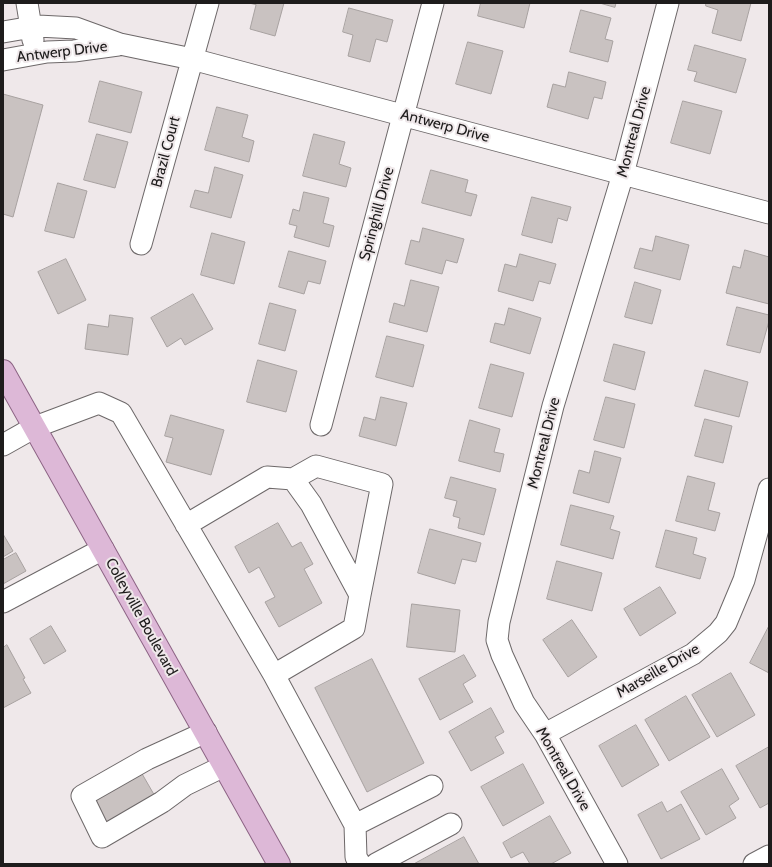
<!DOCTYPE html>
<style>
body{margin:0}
#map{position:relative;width:772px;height:867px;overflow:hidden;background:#efe8ea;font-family:Cabin,sans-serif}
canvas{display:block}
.frame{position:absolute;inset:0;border:4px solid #1e1c1c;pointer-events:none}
</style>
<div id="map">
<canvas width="772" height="867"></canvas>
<div class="frame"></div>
</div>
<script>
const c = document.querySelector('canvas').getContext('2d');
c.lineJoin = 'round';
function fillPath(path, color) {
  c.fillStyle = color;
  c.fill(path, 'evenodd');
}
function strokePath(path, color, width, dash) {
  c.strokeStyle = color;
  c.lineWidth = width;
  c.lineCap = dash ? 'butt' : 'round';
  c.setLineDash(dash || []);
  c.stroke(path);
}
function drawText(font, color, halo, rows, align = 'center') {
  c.font = font + ' Cabin,sans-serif';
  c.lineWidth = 4;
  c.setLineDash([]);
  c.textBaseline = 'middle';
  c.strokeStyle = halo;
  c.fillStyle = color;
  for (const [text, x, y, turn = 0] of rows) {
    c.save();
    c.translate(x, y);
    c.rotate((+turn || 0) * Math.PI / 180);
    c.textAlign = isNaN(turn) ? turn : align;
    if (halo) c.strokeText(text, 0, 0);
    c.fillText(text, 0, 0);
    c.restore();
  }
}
const building = new Path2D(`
 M249 3H284L275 36 250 29 256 5Z
 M481 3H530L524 28 478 16Z
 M600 3H616L615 7Z
 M706 3H751L741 41 712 33 718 10 706 6Z
 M349 8 393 20 387 42 376 39 370 62 348 56 353 35 343 32Z
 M581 10 611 18 605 39 613 41 608 62 570 52Z
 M468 42 503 51 491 94 456 84Z
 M695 45 746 59 736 93 694 81 697 72 688 70Z
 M569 72 606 82 602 99 594 97 588 119 547 107 553 84 565 87Z
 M100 81 142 92 131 133 89 122Z
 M3 94 43 105 13 217 3 214Z
 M683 101 722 111 710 154 671 143Z
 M217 107 248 115 242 137 254 141 249 162 205 150Z
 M97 134 128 142 115 188 84 180Z
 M314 134 345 142 339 164 351 168 346 187 303 176Z
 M215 167 243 175 231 218 190 207 195 190 208 193Z
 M431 170 468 180 465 192 477 195 471 216 422 203Z
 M58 183 87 191 74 238 45 231Z
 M304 192 329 198 323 223 334 226 329 247 294 237 297 226 289 224 293 209 299 211Z
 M532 197 571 207 567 221 558 218 552 243 522 235Z
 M423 228 464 239 457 263 446 260 442 274 405 264 411 240 419 242Z
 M212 233 245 242 234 284 201 275Z
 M656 236 689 245 680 280 634 268 640 248 652 251Z
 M745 250 769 257V304L726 293 733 266 740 268Z
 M289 251 326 261 320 284 308 281 304 294 279 287Z
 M520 254 556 264 550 284 539 281 533 301 498 291 505 264 516 267Z
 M66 259 86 300 58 314 38 272Z
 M411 280 439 287 427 332 389 322 394 303 404 306Z
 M635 282 661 290 652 324 625 317Z
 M193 294 213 329 185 345 181 338 167 347 151 318Z
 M270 303 296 310 285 351 259 344Z
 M737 307 769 315V321L760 353 727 345Z
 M509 308 541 318 530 354 490 342 495 323 504 325Z
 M110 315 133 318 128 355 85 349 88 324 108 327Z
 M387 336 424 345 413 387 376 377Z
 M614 344 645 352 635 390 604 381Z
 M258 360 297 371 286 412 247 402Z
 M491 364 524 373 512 417 479 408Z
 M705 370 748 382 739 417 695 406Z
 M381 397 407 403 396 446 359 436 364 417 375 420Z
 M606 397 635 404 624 448 594 440Z
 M171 415 224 430 211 475 166 462 173 438 165 436Z
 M705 419 732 426 723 463 695 456Z
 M470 420 500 429 494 452 504 454 500 472 459 461Z
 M595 451 621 458 609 503 573 493 579 470 589 473Z
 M688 476 715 483 708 510 720 513 715 531 676 521Z
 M451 477 496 489 484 535 458 528 460 518 453 516 457 501 445 498Z
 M571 505 614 516 610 529 620 532 613 559 561 545Z
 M278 523 292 547 301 542 313 564 304 569 322 603 279 627 265 602 275 597 259 567 249 573 235 547Z
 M430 529 481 543 476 562 462 559 455 584 418 573Z
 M666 530 697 538 693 554 706 558 700 579 656 567Z
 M3 534 13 551 3 557Z
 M16 553 26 571 3 584V560Z
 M557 561 602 573 592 611 547 599Z
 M660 587 676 613 640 636 624 609Z
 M412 604 460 610 455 652 407 647Z
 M572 620 597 657 568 677 543 640Z
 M51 626 66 651 44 664 30 639Z
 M769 626V673L750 663Z
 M7 645 25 678 23 679 31 693 3 708V648Z
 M464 655 476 676 463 684 473 702 440 720 419 679Z
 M372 659 424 763 367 792 315 688Z
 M731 673 755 715 717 737 692 695Z
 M686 696 710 737 669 761 645 720Z
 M491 708 504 732 495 737 504 753 471 771 449 732Z
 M636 725 659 765 622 787 599 746Z
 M769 747V803L760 808 736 766Z
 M523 764 544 803 503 826 481 787Z
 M722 769 739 799 729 806 736 818 706 835 681 792Z
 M141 772 156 798 107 826 92 800Z
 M662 802 667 812 681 804 700 839 661 859 638 815Z
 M550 816 571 853 551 864H530L523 852 511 858 503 843Z
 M464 837 479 864H414Z`);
fillPath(building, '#c9c2c1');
strokePath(building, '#a7a1a0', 1);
const minor = new Path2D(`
 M27 3 33 40
 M3 32 38 26 76 28 120 44 192 59 769 213
 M3 60 47 52 74 51 118 45
 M141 244 208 3
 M321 425 433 3
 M3 445 35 427 99 403 121 413 274 675 355 825 356 857 360 864
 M293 479 316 466 382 484 360 595
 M186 525 267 477 293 479 311 504 360 595 354 628 274 675
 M3 602 103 549
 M206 732 147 759 82 796 102 837 162 802 185 785 224 766
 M545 734 693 654 718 633 726 623 744 580 769 489
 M355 825 432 786
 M376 864 451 824
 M617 864 545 734 524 703 502 655 497 640 499 622 553 406 623 174 668 3
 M754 864 769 856`);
const major = new Path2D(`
 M3 371 279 864`);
strokePath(minor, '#6d6869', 23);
strokePath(major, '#8c6384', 24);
strokePath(minor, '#fff', 21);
strokePath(major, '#ddb8d7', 22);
drawText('15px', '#1e1c1c', '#efe8ea', [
 ["Antwerp Drive",62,52,-7],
 ["Antwerp Drive",445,126,15],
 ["Montreal Drive",634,132,-75],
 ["Brazil Court",166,152,-75],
 ["Springhill Drive",377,214,-75],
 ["Montreal Drive",544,443,-76],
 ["Colleyville Boulevard",141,617,61],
 ["Marseille Drive",658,671,-30],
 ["Montreal Drive",563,769,60]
]);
</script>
